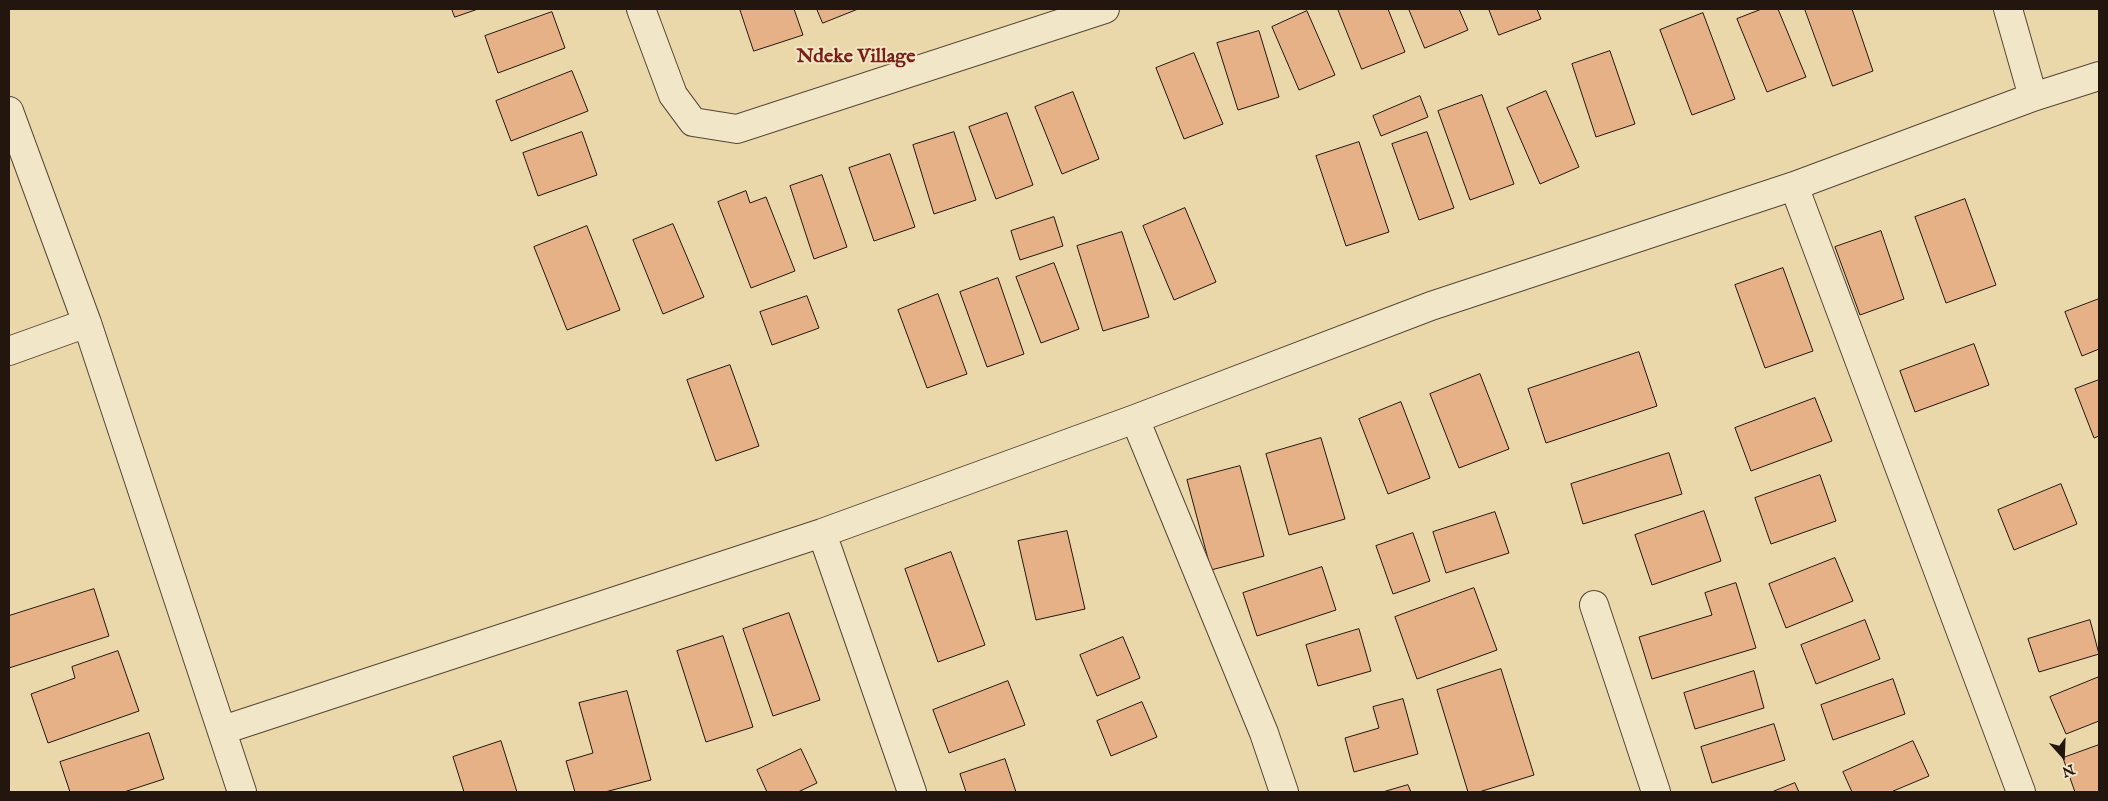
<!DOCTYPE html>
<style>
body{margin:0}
#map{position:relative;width:2108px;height:801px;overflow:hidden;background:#ead8ab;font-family:"IM FELL English",serif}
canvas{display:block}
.frame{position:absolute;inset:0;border:10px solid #23160e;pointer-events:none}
.north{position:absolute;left:2038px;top:731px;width:50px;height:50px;-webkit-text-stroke:4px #f1e6c8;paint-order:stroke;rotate:160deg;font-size:14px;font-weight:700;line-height:20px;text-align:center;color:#23160e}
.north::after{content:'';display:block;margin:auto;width:18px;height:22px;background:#23160e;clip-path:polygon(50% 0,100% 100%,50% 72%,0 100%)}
</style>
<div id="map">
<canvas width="2108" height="801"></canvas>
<div class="frame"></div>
<div class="north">N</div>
</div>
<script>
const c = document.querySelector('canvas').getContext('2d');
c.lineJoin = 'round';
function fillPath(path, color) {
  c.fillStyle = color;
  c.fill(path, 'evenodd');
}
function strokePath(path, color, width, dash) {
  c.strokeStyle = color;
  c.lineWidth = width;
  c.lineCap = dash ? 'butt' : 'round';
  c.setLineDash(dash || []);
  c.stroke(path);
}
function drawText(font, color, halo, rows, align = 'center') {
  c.font = font + ' "IM FELL English",serif';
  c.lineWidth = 4;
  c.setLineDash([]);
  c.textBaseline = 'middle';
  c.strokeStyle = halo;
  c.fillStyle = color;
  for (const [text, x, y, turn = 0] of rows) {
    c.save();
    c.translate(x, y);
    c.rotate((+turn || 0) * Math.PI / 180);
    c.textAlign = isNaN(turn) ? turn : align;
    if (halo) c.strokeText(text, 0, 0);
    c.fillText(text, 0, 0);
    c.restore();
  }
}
const building = new Path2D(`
 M452 9H478L455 17Z
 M740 9H794L803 35 754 51Z
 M817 9H858L823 23Z
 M1338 9H1388L1405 52 1362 69Z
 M1409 9H1459L1468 30 1425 48Z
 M1489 9H1537L1541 19 1499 35Z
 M1762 9H1778L1806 77 1767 92 1737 19Z
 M1805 9H1852L1873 71 1833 86Z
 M1307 11 1335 75 1299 90 1272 27Z
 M552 12 565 48 498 73 485 36Z
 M1703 13 1735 99 1692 115 1660 30Z
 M1259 31 1279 97 1238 110 1217 43Z
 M1610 51 1635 124 1596 137 1572 64Z
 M1194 53 1223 124 1184 139 1156 68Z
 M572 71 588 111 511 141 496 101Z
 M1546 91 1579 167 1540 184 1507 108Z
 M1073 92 1099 159 1062 174 1035 107Z
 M1482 95 1514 184 1470 200 1438 111Z
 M1420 96 1428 117 1381 136 1373 116Z
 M1007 113 1033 185 996 199 969 127Z
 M582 132 597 175 538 196 523 153Z
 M954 132 976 200 934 214 913 145Z
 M1427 132 1454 208 1419 220 1392 144Z
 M1359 142 1389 232 1346 246 1316 156Z
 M890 154 915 227 874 241 849 168Z
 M822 175 847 247 814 259 790 186Z
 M746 191 750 203 766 197 795 271 751 288 718 202Z
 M1965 199 1996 285 1946 303 1915 217Z
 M1185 208 1216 282 1174 300 1143 226Z
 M1054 217 1063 246 1020 260 1011 231Z
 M673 224 704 297 663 314 633 240Z
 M587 226 620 310 567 330 534 247Z
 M1881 231 1904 299 1860 315 1835 247Z
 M1122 232 1149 317 1103 331 1077 246Z
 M1054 263 1079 329 1041 343 1016 277Z
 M1783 268 1813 351 1765 368 1735 285Z
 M998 278 1024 354 987 367 960 292Z
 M938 294 967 374 927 388 898 310Z
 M807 296 819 328 772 345 760 312Z
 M2099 299V349L2082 356 2065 312Z
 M1974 344 1989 385 1915 412 1900 371Z
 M1639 352 1657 406 1546 443 1528 389Z
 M730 365 759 446 716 461 687 380Z
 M1480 374 1509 449 1459 468 1430 394Z
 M2099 380V436L2094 438 2075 389Z
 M1815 398 1832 441 1751 471 1735 428Z
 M1401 402 1430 478 1388 494 1359 419Z
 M1321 438 1345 519 1289 535 1266 454Z
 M1669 453 1682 494 1583 524 1571 484Z
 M1240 466 1264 556 1211 570 1187 480Z
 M1820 475 1836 521 1771 544 1755 498Z
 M2061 484 2077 524 2014 550 1998 510Z
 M1704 511 1721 561 1652 585 1635 535Z
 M1495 512 1509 553 1446 573 1433 532Z
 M1067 531 1085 609 1036 620 1018 541Z
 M1413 533 1430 581 1393 594 1376 546Z
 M951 552 985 645 938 662 905 569Z
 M1835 558 1853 601 1786 628 1769 584Z
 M1322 567 1336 610 1257 636 1243 593Z
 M1736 583 1756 648 1652 679 1639 637 1712 615 1705 593Z
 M1474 588 1497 650 1417 679 1395 617Z
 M94 589 109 636 9 668V616Z
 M789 613 820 700 773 716 743 629Z
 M1865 620 1880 659 1816 684 1801 645Z
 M2090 620 2099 654 2039 672 2028 639Z
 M1359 629 1371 671 1318 686 1306 645Z
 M723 636 753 727 706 742 677 651Z
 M1123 637 1140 678 1097 696 1080 655Z
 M118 651 139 711 48 743 31 694 75 678 72 667Z
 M1501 669 1534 775 1479 792H1468L1437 690Z
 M1754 671 1764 708 1695 729 1684 693Z
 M2099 677V721L2066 734 2050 697Z
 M1893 679 1905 714 1833 740 1821 705Z
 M1008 681 1025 725 949 753 933 710Z
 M627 691 651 780 605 792H575L566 761 593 753 579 703Z
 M1403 699 1418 754 1354 772 1345 738 1379 728 1373 707Z
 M1142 702 1157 737 1111 756 1097 721Z
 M1774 724 1785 760 1712 783 1701 747Z
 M149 733 164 779 124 792H70L60 762Z
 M501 741 517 792H464L453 757Z
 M1913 741 1929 776 1891 792H1852L1843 772Z
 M2099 745V792H2075L2063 758Z
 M801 749 817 783 798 792H767L757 770Z
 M1005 759 1016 792H966L960 774Z
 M1795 783 1799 792H1772Z
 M1408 785 1411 792H1383Z`);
fillPath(building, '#e6b187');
strokePath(building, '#23160e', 1);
const minor = new Path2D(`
 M641 9 673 95 693 122 737 129 1105 9
 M2008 9 2033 97
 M9 111 87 323 242 792
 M1794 186 2021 792
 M9 351 87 323
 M1135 419 1264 733 1284 792
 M822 533 912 792
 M1594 605 1656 792
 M223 730 822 533 1135 419 1431 306 1794 186 2033 97 2099 76`);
strokePath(minor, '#554635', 30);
strokePath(minor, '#f1e6c8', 28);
drawText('bold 20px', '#7a1f14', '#f1e6c8', [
 ["Ndeke Village",856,58]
]);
</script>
